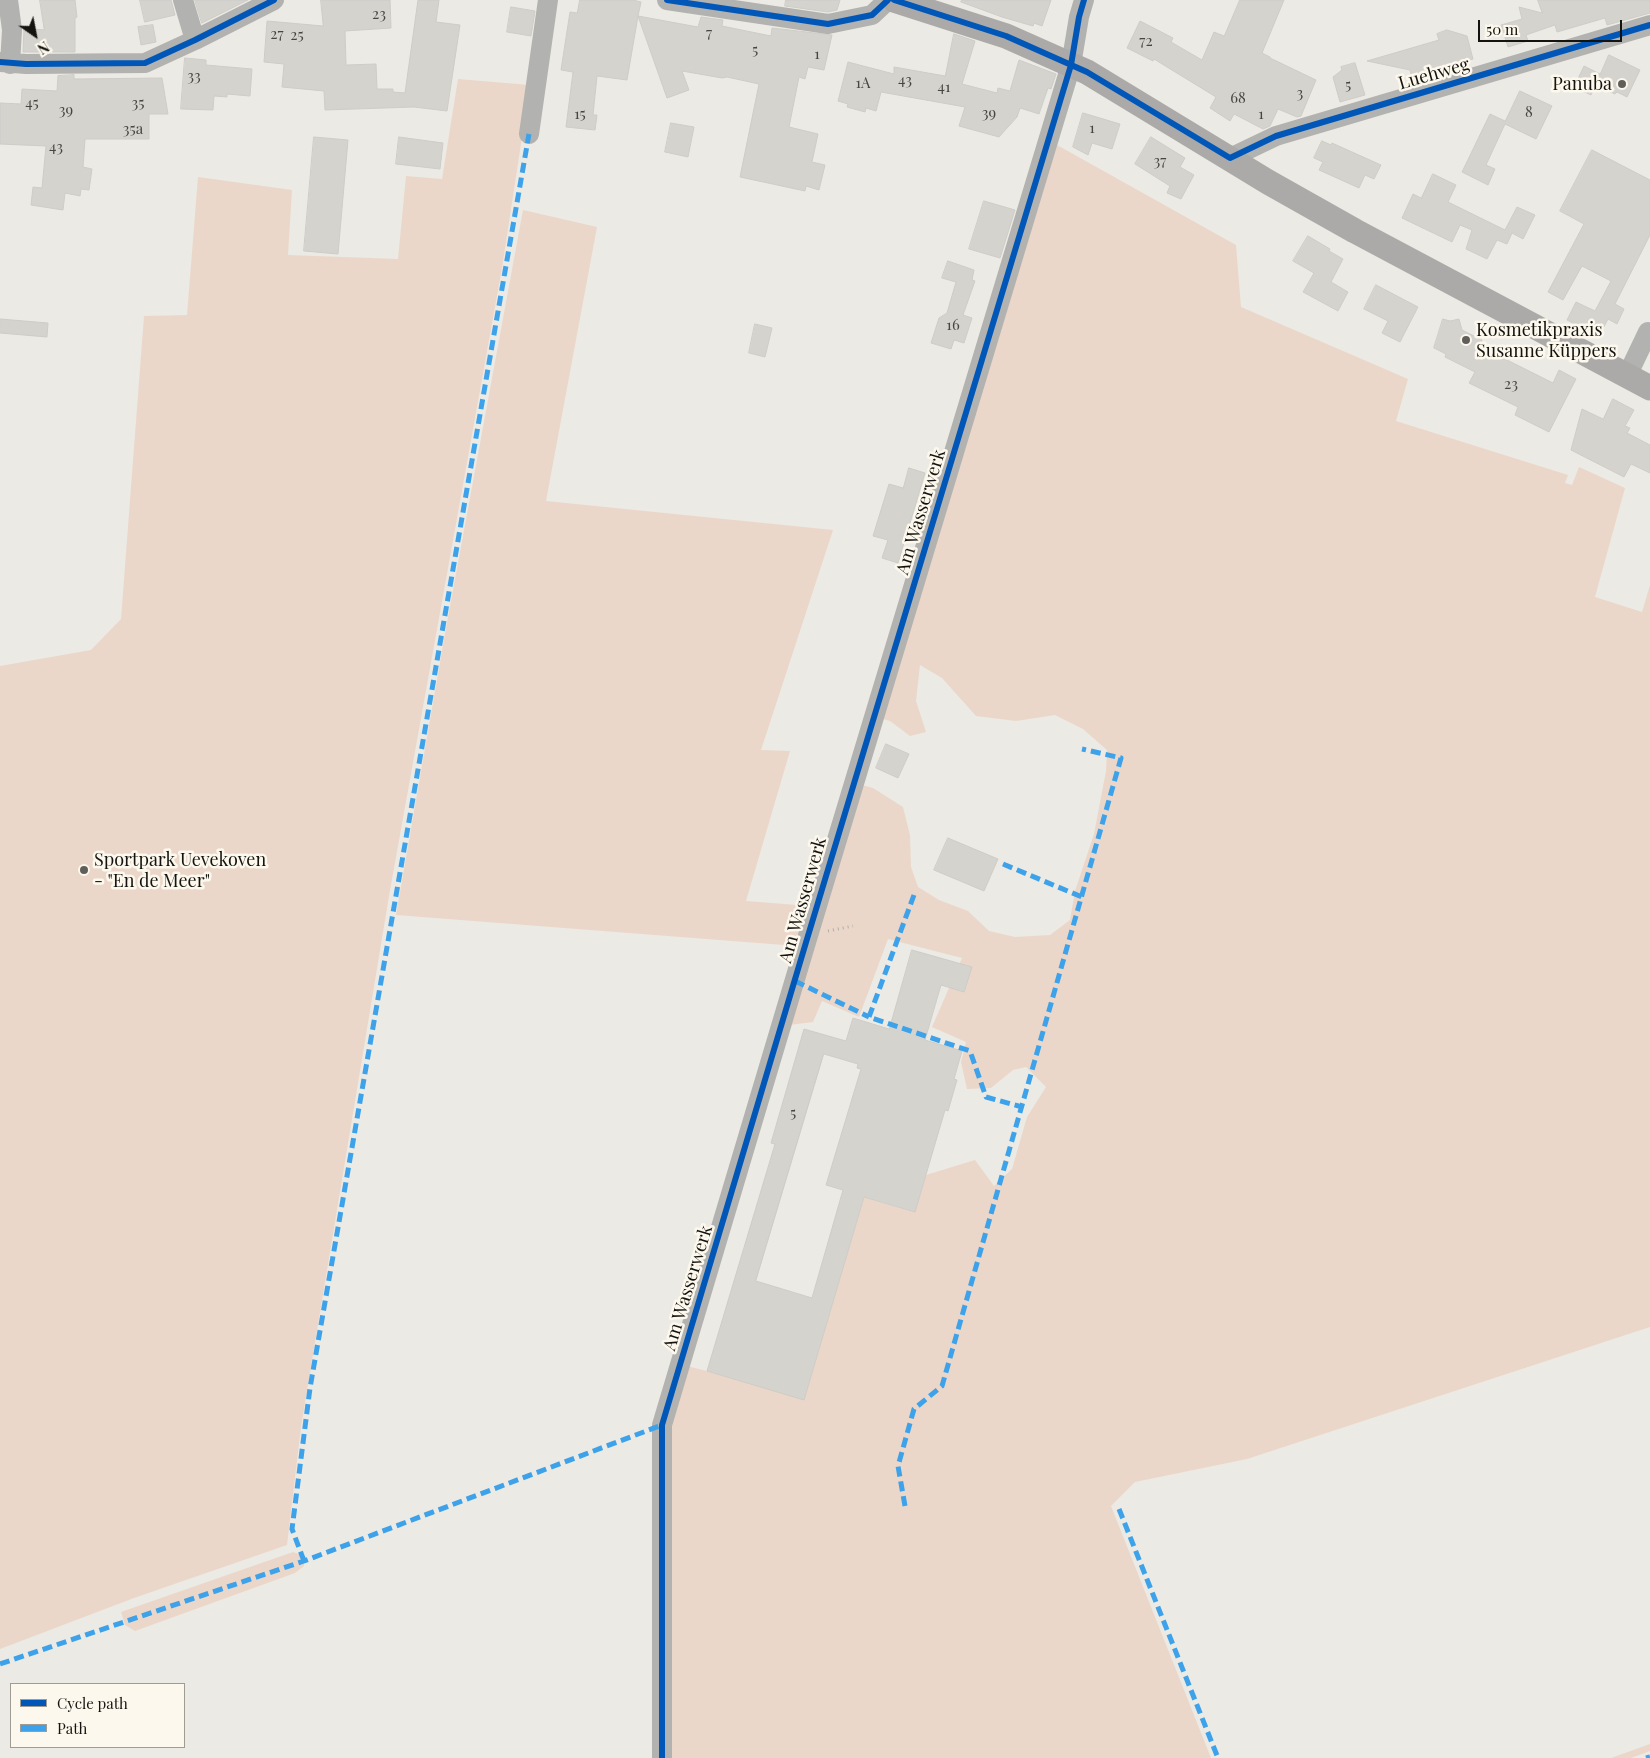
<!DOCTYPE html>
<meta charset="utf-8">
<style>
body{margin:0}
#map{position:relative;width:1650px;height:1758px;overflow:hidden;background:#eceae4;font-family:"Playfair Display",serif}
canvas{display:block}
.legend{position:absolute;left:10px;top:1683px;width:175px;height:65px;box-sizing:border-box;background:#fcf8ed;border:1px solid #9f9c94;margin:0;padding:6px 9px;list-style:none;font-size:15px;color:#14130f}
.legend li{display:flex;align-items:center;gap:10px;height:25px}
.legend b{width:25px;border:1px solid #9f9c94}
.north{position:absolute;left:10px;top:10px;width:50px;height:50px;-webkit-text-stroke:4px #fcf8ed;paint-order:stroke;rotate:147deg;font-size:14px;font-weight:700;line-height:20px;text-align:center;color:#14130f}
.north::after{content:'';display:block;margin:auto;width:18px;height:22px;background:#14130f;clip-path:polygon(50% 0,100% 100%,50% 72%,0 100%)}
.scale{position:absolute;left:1478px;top:20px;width:144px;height:22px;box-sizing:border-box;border:2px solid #14130f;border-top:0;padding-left:6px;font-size:15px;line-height:18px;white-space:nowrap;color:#14130f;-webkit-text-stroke:4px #fcf8ed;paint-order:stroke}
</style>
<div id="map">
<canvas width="1650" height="1758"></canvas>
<ul class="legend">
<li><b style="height:6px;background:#0057b8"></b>Cycle path</li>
<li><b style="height:6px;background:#3da2ea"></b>Path</li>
</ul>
<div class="north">N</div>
<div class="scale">50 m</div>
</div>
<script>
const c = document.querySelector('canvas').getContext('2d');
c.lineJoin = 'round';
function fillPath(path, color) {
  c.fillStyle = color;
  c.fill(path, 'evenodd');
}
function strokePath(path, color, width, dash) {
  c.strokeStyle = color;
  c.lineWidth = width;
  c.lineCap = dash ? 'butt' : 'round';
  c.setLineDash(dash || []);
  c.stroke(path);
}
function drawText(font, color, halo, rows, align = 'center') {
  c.font = font + ' "Playfair Display",serif';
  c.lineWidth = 5;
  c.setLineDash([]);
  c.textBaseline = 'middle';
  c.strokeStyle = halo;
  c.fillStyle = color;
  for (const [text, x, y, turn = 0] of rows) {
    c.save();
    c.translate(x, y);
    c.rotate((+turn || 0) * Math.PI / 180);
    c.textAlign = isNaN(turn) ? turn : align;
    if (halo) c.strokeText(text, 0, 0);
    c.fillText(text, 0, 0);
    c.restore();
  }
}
fillPath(new Path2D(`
 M458 79 530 85 502 268 389 896 301 1427 287 1545 134 1598 0 1649V666L91 650 121 619 144 316 187 315 198 177 292 190 288 255 398 259 406 176 442 179Z
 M1057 145 1236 245 1241 307 1408 379 1396 421 1568 475 1565 483 1572 485 1579 467 1625 488 1595 597 1642 612 1650 585V1327L1247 1459 1135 1482 1111 1506 1211 1758H669L670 1434 687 1366 707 1371 804 1399 864 1197 914 1212 926 1175 975 1160 994 1186 1012 1169 1027 1117 1046 1087 1026 1067 1013 1070 991 1088 967 1089 961 1062 966 1042 932 1027 962 958 888 939 859 1017 822 1001 813 1022 789 1025 862 785 873 788 903 807 910 835 911 867 918 887 939 900 968 911 989 931 1015 937 1050 935 1070 920 1075 891 1094 834 1106 771 1107 750 1083 729 1055 715 1016 721 976 716 942 678 920 665 916 701 926 732 910 736 890 721 883 719Z
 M523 210 597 227 546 501 833 530 761 750 790 751 746 901 810 906 797 946 396 915 446 628Z
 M293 1552 304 1556V1566L295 1573 135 1631 125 1625 121 1612Z
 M1650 1744V1751L1631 1758H1611Z`), '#ebd7c9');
const building = new Path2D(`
 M40 0H75L77 17 75 18V52H23L24 28 44 30Z
 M140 0H171L175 15 145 22Z
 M195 0H248L202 23Z
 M321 0H390L391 28 345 31 346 65 376 64 377 89H393V92L405 93 418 0H439L436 22 460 25 447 111 414 107 325 110 324 91 282 87 284 64 264 62 267 21 323 26Z
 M580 0H633L641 2 638 16 698 27 701 17 723 20 722 26 771 36 772 28 832 35 824 70 808 67 805 79 799 77 789 127 818 134 812 162 825 165 819 190 806 186 805 191 740 177 759 84 727 77 722 78 682 71 689 90 667 98 638 16 627 80 597 76 593 115H597L595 130 566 127 573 72 561 70 570 12 577 13Z
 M786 0H840L837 10 828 12 785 6Z
 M962 0H1051L1042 26 1034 23 1033 26 1002 17 961 2Z
 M1240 0H1284L1262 53 1270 57V58L1316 80 1301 116 1297 117 1278 109 1270 126 1263 129 1234 114 1230 121 1210 108 1216 97 1154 59 1153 61 1127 48 1140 21 1173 38 1171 42 1202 60 1214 32 1224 36Z
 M1538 0H1650V13L1607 25 1605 18 1557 32 1555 25 1526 35 1528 41 1508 47 1501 25 1522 19 1519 7 1542 13Z
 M511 7 535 11 531 36 507 32Z
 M153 25 156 42 141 45 138 27Z
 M1447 30 1467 36 1473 59 1412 79 1410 70 1367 61 1439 40 1437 34Z
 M954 34 975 41 962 84 997 93 998 88 1010 91 1019 60 1056 74 1051 89 1048 88 1039 114 1020 108 1017 117 999 137 959 126 965 107 881 92 876 111 866 108 865 112 847 107 848 104 838 101 848 62 894 74V67L945 76Z
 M1609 55 1640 70 1627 97 1617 92 1615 94 1595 85 1591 95 1574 87 1584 66 1600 74Z
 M185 58 206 60V65L252 69 250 96 227 94V97L214 96 213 110 181 109Z
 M1355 63 1365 95 1340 102 1333 77 1342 70 1341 67Z
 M74 75V79L162 78 168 114H149V139H85L83 167 92 169 89 190 81 189 80 196 65 193 63 210 31 205 33 187 42 188 46 146 0 144V103L21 104 22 89 57 91 58 76Z
 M1520 91 1552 106 1536 139 1505 124 1486 165 1495 169 1488 185 1462 172 1490 114 1505 121Z
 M1083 113 1120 124 1112 149 1092 143 1088 155 1073 147Z
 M671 123 694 127 688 157 665 152Z
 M314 137 348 140 338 254 304 251Z
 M399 137 443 143 440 169 396 164Z
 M1151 137 1185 158 1180 167 1194 175 1181 199 1167 193 1170 186 1135 164Z
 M1322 141 1331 145 1332 143 1381 165 1374 179 1365 175 1359 188 1319 170 1323 162 1314 158Z
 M1592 150 1650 180V235L1615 304 1624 309 1617 324 1608 319 1599 336 1567 320 1576 302 1595 311 1611 281 1582 266 1563 300 1548 292 1584 224 1560 211Z
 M1433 174 1456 185 1448 202 1505 230 1517 207 1535 215 1523 239 1512 233 1507 244 1497 240 1487 259 1466 249 1472 230 1460 225 1452 242 1402 218 1413 194 1421 198Z
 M984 201 1015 210 1000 258 969 249Z
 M1308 236 1330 249 1329 251 1343 259 1331 282 1348 292 1338 311 1303 292 1314 273 1293 261Z
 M948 261 974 270 972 280 975 281 963 315 972 318 964 343 954 340 951 349 931 343 939 318 947 313 956 282 942 278Z
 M1376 285 1418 307 1400 342 1382 333 1388 321 1364 309Z
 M0 319 48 323 47 337 0 333Z
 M1443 319 1450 321 1459 319 1462 330 1482 340 1479 346 1553 383 1559 370 1576 379 1549 432 1515 415 1518 407 1469 383 1475 372 1445 357 1446 354 1434 348Z
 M755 324 772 328 765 357 749 353Z
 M1613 399 1634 410 1625 426 1630 428 1627 433 1650 445V473L1631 464 1624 477 1571 450 1582 409 1603 419Z
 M909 468 925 473 898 563 882 558 888 540 873 536 889 484 903 488Z
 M886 744 909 754 898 778 876 768Z
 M948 838 998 859 984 891 934 870Z
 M912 950 972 967 964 992 941 985 925 1040 962 1051 954 1079 957 1080 948 1111 945 1110 915 1212 864 1197 804 1400 707 1371 775 1144 771 1143 804 1029 846 1041 853 1018 889 1029ZM824 1054 858 1064 857 1068 861 1069 826 1185 843 1190 812 1298 756 1281Z`);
fillPath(building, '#d5d3ce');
strokePath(building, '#ceccc7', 1);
strokePath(new Path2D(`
 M828 931 853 926`), '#aeaeab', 3, [1, 4]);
strokePath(new Path2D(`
 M8 0 12 30 10 64
 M183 0 195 40
 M667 0 828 24 872 15 888 0
 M0 62 26 64 145 63 195 40 274 0
 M529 134 548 0
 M1230 158 1276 136 1650 25
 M1627 376 1648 332
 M662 1758V1425L807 939 1071 65 1079 17 1084 0`), '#b2b2b0', 20);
strokePath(new Path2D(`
 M894 0 1006 36 1087 72 1268 182 1355 231 1650 388`), '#abaaa8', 25);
strokePath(new Path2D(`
 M1003 864 1082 897
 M914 895 869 1017 970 1051 986 1097 1022 1107
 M795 981 869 1017
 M905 1506 898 1466 914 1409 942 1386 1121 758 1082 749
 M1119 1509 1218 1758
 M304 1561 292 1529 310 1388 529 134
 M0 1664 304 1561 662 1425
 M1646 1758 1650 1757`), '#3da2ea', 5, [10, 5]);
strokePath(new Path2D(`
 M667 0 828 24 872 15 888 0
 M894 0 1006 36 1087 72 1230 158 1276 136 1650 25
 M0 62 26 64 145 63 195 40 274 0
 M662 1758V1425L807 939 1071 65 1079 17 1084 0`), '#0057b8', 6);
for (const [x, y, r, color] of [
 [1622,84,5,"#605e5a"],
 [1466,340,5,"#605e5a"],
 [84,870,5,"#605e5a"]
]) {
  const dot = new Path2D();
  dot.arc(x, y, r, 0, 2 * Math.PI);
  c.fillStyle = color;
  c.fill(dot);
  strokePath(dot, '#fcf8ed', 2);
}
drawText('15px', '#464541', null, [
 ["23",379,14],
 ["7",709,33],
 ["27",277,34],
 ["25",297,35],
 ["72",1146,41],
 ["5",755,50],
 ["1",817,54],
 ["33",194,76],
 ["43",905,80],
 ["1A",863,83],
 ["5",1348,85],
 ["41",944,87],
 ["3",1300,93],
 ["68",1238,98],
 ["45",32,103],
 ["35",138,103],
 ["39",66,110],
 ["8",1529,112],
 ["39",989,113],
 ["15",580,114],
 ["1",1261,114],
 ["1",1092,128],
 ["35a",133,129],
 ["43",56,147],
 ["37",1160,161],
 ["16",953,325],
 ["23",1511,384],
 ["5",793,1113]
]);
drawText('18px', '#14130f', '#fcf8ed', [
 ["Luehweg",1434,74,-16],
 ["Am Wasserwerk",921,512,-73],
 ["Am Wasserwerk",803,900,-74],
 ["Am Wasserwerk",688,1288,-73]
]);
drawText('18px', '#14130f', '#fcf8ed', [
 ["Panuba",1612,84,"right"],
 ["Kosmetikpraxis",1476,330],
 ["Susanne Küppers",1476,351],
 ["Sportpark Uevekoven",94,860],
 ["- \"En de Meer\"",94,881]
], 'left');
</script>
